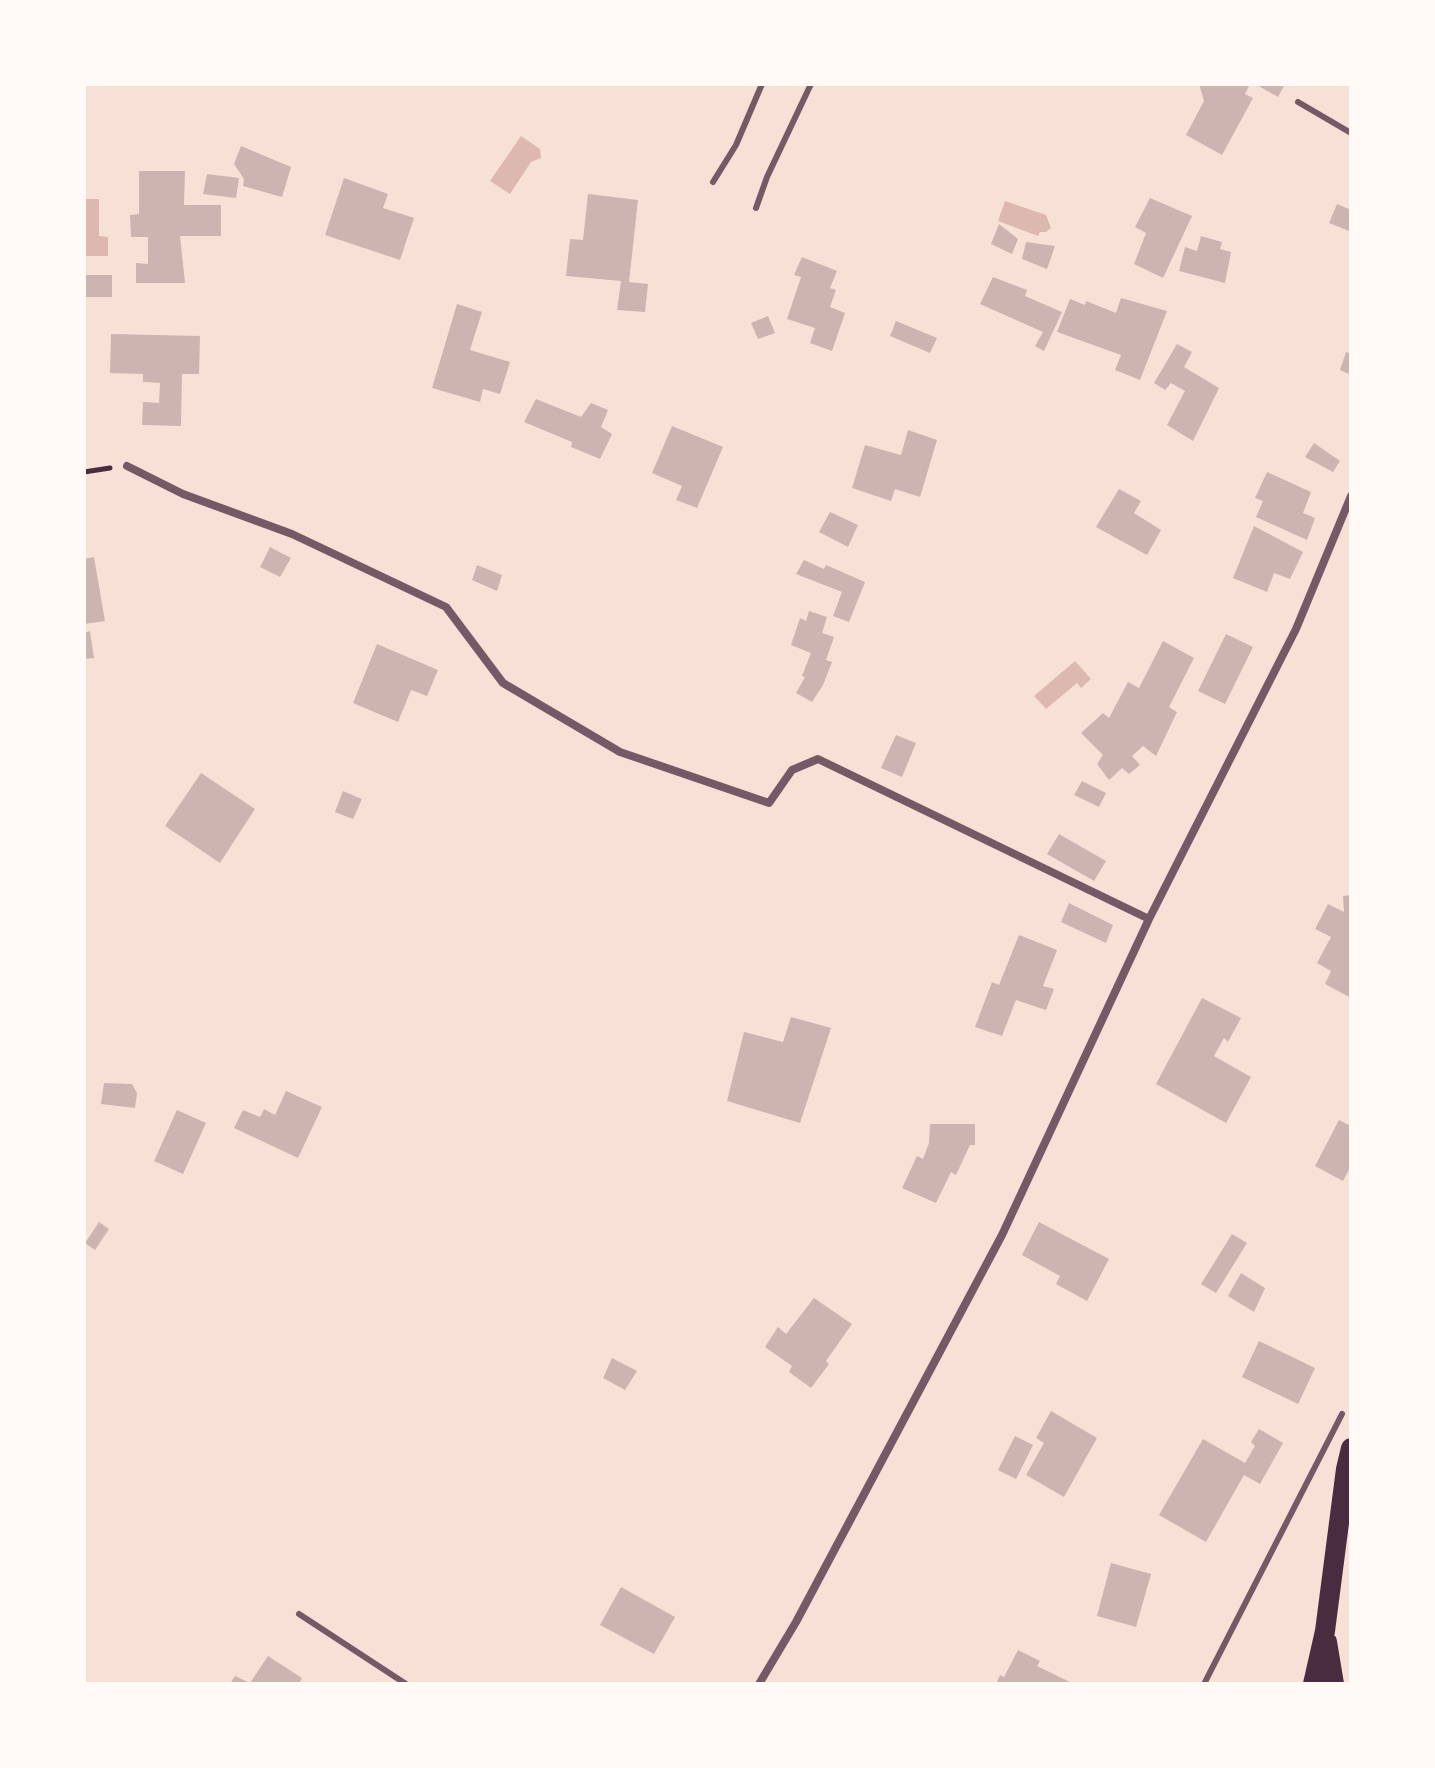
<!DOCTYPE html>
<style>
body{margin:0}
#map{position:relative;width:1435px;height:1768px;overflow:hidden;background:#f7e1d7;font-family:Roboto,sans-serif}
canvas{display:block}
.frame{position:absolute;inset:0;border:86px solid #fffaf5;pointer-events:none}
</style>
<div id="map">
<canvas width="1435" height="1768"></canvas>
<div class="frame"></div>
</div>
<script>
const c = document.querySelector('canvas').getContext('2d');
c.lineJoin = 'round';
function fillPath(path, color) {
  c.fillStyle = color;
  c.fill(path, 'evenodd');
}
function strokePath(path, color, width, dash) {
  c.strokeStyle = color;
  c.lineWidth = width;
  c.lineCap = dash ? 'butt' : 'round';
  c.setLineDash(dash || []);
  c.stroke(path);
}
fillPath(new Path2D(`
 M521 136 540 149 541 158 531 162 510 194 490 181Z
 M84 199H99V236L108 237V256H84Z
 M1005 201 1046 215 1051 228 1046 232H1040L1038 236 998 221Z
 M1075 661 1091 679 1081 688 1077 683 1046 709 1034 696Z`), '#dcb8b0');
fillPath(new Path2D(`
 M1199 84H1250L1245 94 1253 98 1222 155 1186 135 1204 101Z
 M1255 84H1285L1278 97Z
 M241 146 291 167 282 197 243 186 244 179 234 164Z
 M139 171H185L184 205H221V236H180L185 283H136V263L148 264V237H131L130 215 139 214Z
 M207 174 239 178 236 198 203 194Z
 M344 178 388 194 383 208 414 218 400 260 325 235Z
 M588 194 638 200 629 282 648 284 645 312 617 310 621 281 566 276 570 239 583 240Z
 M1150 198 1192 216 1163 278 1134 264 1146 233 1135 227Z
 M1337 204 1351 210 1349 231 1329 223Z
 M999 224 1018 239 1012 254 991 244Z
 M1201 236 1222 242 1220 249 1231 252 1225 283 1179 271 1185 247 1197 251Z
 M1026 242 1055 246 1047 269 1022 259Z
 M802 257 837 271 830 288 836 290 830 307 845 313 832 351 810 343 815 328 787 319 801 277 794 275Z
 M84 275H112V297H84Z
 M993 277 1027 290 1025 296 1062 312 1044 351 1035 346 1043 332 980 304Z
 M1121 298 1167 311 1140 380 1115 370 1121 355 1057 332 1070 299 1085 305 1086 301 1116 313Z
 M457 304 482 312 470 350 510 362 500 394 483 389 480 402 432 388Z
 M768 316 775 333 758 339 751 323Z
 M896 321 937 338 930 353 890 336Z
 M111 334 200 336 199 374H182L181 426 142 425 143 402 159 403 160 383 143 382V374L110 373Z
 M1177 344 1192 352 1184 367 1219 388 1193 441 1167 425 1185 391 1171 383 1165 390 1154 383Z
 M1346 352 1351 354V375L1340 370Z
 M536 399 581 417 591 403 608 410 601 427 612 434 600 459 571 447 572 442 524 422Z
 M672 426 723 447 697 508 676 500 682 486 652 473Z
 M908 430 937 440 920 497 895 489 891 501 852 488 865 445 901 455Z
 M1314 443 1340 461 1333 472 1305 457Z
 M1267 472 1311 492 1303 513 1315 518 1307 540 1256 517 1263 501 1255 498Z
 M1119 489 1141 501 1134 513 1161 530 1147 555 1096 527Z
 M830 512 858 525 848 547 819 532Z
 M1254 526 1303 552 1290 579 1274 573 1267 592 1233 578Z
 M270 547 291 558 280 577 260 567Z
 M94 557 105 621 84 624V559Z
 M804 560 824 569 826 565 865 582 849 622 833 616 842 592 796 574Z
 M477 565 502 575 497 591 472 580Z
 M809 611 827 617 822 633 834 637 826 660 832 662 823 685 812 702 796 693 805 677 802 676 811 653 791 645 800 618 806 621Z
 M90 631 94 658 84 659V633Z
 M1226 634 1253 647 1225 704 1198 691Z
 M1163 641 1194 658 1169 707 1177 712 1156 756 1143 746 1132 756 1140 765 1129 774 1122 768 1109 780 1097 764 1103 755 1081 733 1103 713 1109 718 1128 682 1139 688Z
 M377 644 438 670 427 696 411 690 398 722 353 703Z
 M896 735 916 743 902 777 881 768Z
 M201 773 255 809 220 863 165 826Z
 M1082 781 1106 793 1099 807 1074 795Z
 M343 791 362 799 353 819 335 812Z
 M1059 834 1106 861 1094 881 1047 854Z
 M1351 895V998L1325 984 1331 971 1317 963 1331 937 1315 929 1328 904 1344 912 1343 896Z
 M1069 903 1113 925 1106 943 1061 922Z
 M1019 935 1057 950 1043 986 1054 989 1046 1010 1016 1000 1002 1036 975 1027 992 982 999 985Z
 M1202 998 1241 1018 1228 1042 1224 1038 1214 1056 1251 1077 1226 1123 1156 1084Z
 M791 1017 831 1028 800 1123 727 1101 744 1032 783 1042Z
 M104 1083 132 1084 137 1093 135 1108 101 1104Z
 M286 1091 322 1107 298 1158 234 1128 243 1110 260 1117 264 1109 275 1115Z
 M177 1110 206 1123 183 1174 154 1161Z
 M1339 1120 1351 1126V1166L1343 1181 1315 1166Z
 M930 1124H975V1145H970L956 1175 951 1172 936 1203 902 1188 917 1156 923 1159 929 1143Z
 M99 1222 109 1229 95 1250 85 1243Z
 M1039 1222 1109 1259 1087 1301 1056 1284 1060 1276 1022 1255Z
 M1232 1234 1247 1243 1216 1293 1201 1284Z
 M1241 1273 1265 1288 1254 1312 1228 1296Z
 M814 1298 852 1324 826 1361 829 1364 811 1388 789 1372 792 1366 765 1347 778 1327 786 1334Z
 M1259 1341 1315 1368 1298 1404 1242 1377Z
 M612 1358 637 1371 625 1390 603 1378Z
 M1051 1411 1097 1438 1064 1497 1026 1475 1044 1443 1036 1438Z
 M1259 1429 1283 1443 1260 1484 1244 1475 1206 1542 1159 1515 1203 1439 1245 1463 1255 1446 1251 1442Z
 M1015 1436 1033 1445 1016 1479 998 1470Z
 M1111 1563 1151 1574 1136 1627 1097 1616Z
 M621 1587 675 1617 654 1654 600 1625Z
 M1018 1650 1040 1661 1037 1666 1074 1684H996L1000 1675 1004 1677Z
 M268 1656 302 1678 299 1684H230L235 1676 250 1683Z`), '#ccb4b1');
strokePath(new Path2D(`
 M84 472 110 468`), '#4a2c40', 5);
strokePath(new Path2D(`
 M1298 102 1351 133
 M713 182 736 145 762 84
 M756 208 767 177 811 84
 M299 1614 406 1684
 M1204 1684 1342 1414`), '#755966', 6);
strokePath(new Path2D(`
 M127 466 183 494 292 534 446 607 503 683 620 752 769 803 792 770 818 759 1149 919
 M759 1684 796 1622 1002 1235 1149 919 1296 629 1351 496`), '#755966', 8);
strokePath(new Path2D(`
 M1327 1642 1334 1684
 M1313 1684 1325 1631 1346 1469 1351 1448`), '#4a2c40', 20);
</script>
